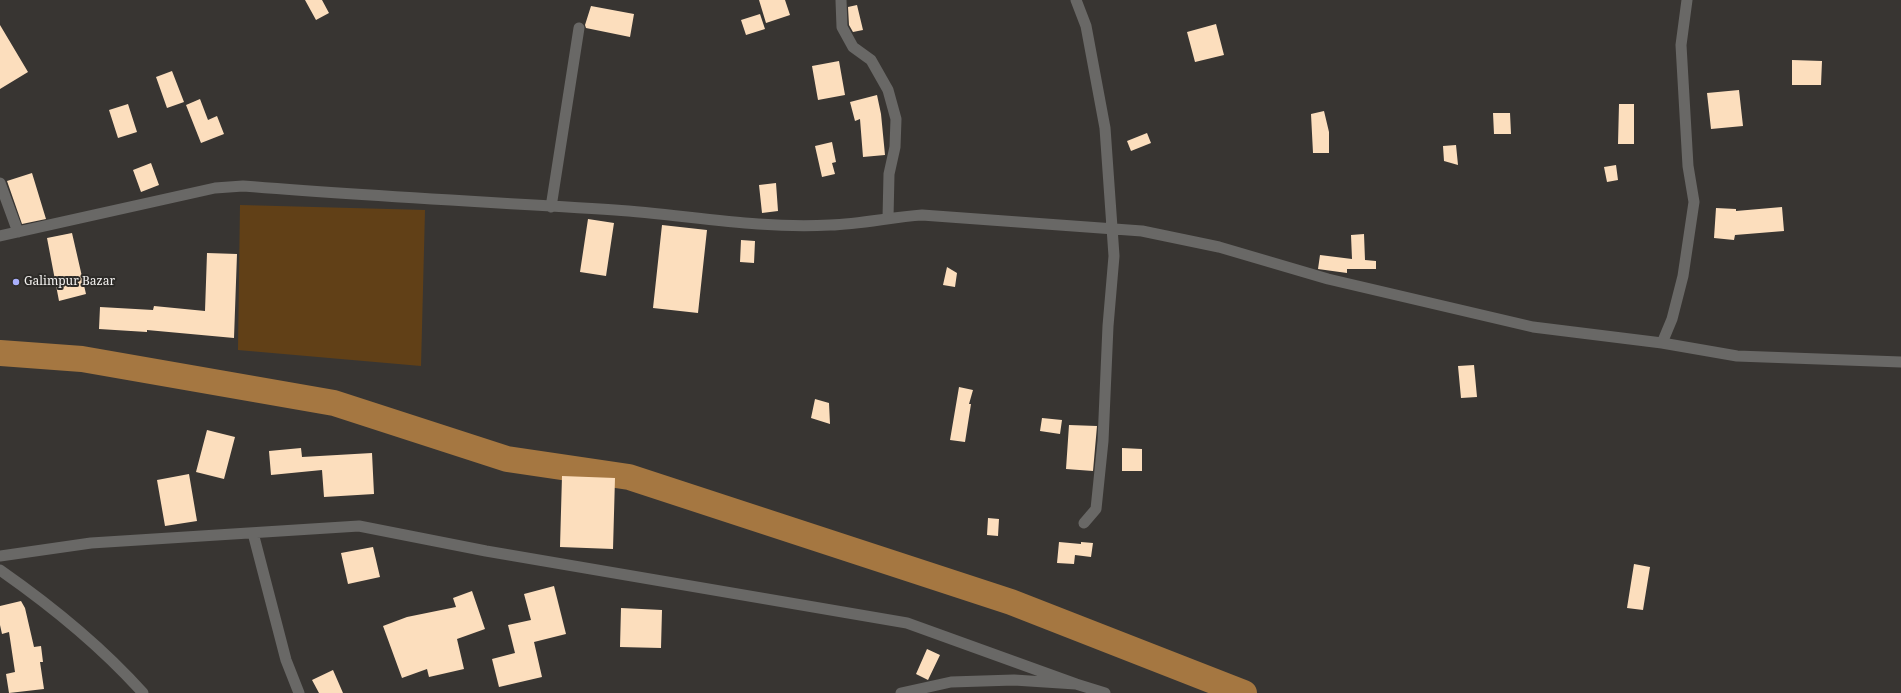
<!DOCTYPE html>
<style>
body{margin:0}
canvas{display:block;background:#383532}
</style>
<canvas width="1901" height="693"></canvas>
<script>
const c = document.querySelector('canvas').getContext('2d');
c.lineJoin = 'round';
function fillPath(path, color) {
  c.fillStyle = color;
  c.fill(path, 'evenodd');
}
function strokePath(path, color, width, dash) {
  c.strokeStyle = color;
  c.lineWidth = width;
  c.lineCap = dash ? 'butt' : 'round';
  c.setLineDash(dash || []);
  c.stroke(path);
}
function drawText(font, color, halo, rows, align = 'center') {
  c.font = font + ' "Noto Serif",serif';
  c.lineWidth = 4;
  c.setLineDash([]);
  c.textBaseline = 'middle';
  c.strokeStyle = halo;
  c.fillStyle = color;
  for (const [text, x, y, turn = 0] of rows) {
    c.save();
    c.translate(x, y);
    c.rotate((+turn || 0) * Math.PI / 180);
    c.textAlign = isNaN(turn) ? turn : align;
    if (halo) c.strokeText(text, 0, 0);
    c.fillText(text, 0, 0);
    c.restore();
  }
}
fillPath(new Path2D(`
 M240 205 425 210 421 366 238 350Z`), '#614017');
strokePath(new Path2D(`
 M0 353 82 359 334 403 507 459 629 477 1011 602 1244 693`), '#a57741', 26);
fillPath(new Path2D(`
 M305 0H322L329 13 316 20Z
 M759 0H785L790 15 766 23Z
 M857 5 863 30 853 32 849 25 848 7Z
 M591 6 634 14 630 37 586 28 585 25Z
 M760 14 765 29 746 35 741 20Z
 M1216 24 1224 55 1195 62 1187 32Z
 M0 25 28 72 0 89Z
 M1792 60 1822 61 1821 85H1792Z
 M839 61 845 95 818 100 812 66Z
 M172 71 184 102 167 108 156 77Z
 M1739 90 1743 126 1711 129 1707 93Z
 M877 95 881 114 885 155 863 157 860 119 855 121 850 102Z
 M200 99 208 120 217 116 224 134 201 143 186 105Z
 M128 104 137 132 118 138 109 110Z
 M1619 104H1634V144H1618Z
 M1324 111 1329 132V153H1313L1311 114Z
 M1493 113H1510L1511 134H1494Z
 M1147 133 1151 143 1131 151 1127 141Z
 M832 142 836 162 832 163 835 174 822 177 815 146Z
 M1456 145 1458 165 1444 161 1443 146Z
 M151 163 159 185 141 192 133 170Z
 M1616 165 1618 180 1607 182 1604 167Z
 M32 173 46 219 22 224 7 181Z
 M776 183 778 211 762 213 759 185Z
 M1782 207 1784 231 1735 235 1734 240 1714 238 1716 208 1736 209V211Z
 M588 219 614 223 606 276 580 272Z
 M662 225 707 230 698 313 653 308Z
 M72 233 86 294 59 301 47 238Z
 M1364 234 1365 260 1376 261V269H1347V273L1318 269 1320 255 1352 259 1351 235Z
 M741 240 755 241 754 263 740 262Z
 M207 253 237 254 234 338 147 330V332L99 329 100 307 153 310 154 306 205 311Z
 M947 267 957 273 955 287 943 285Z
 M1474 365 1477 397 1461 398 1458 366Z
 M959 387 973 390 969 404H971L965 442 950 440Z
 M815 399 829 403 830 424 811 418Z
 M1042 418 1062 420 1060 434 1040 431Z
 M1069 425 1097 426 1093 471 1066 469Z
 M207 430 235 437 224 479 196 472Z
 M301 448 302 457 372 453 374 494 324 497 322 470 271 475 269 451Z
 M1122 448 1142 449V471H1122Z
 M189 474 197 521 165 526 157 480Z
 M562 476 615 478 613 549 560 547Z
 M988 518 999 519 998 536 987 535Z
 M1059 542 1081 544V542L1093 543 1091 557 1075 555 1074 564 1057 563Z
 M373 547 380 577 348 584 341 553Z
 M1634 564 1650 567 1643 610 1627 608Z
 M554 586 566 634 534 642 542 677 499 687 492 659 515 653 508 625 531 620 524 594Z
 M472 591 485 629 457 639 464 669 429 677 427 669 402 678 383 626 407 617 456 607 453 598Z
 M21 601 25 608 34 647 41 646 43 662H40L44 689 9 693 6 674 15 672 9 632 2 634 0 625V606Z
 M621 608 662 610 661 648 620 647Z
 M927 649 940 655 928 680 916 674Z
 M333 670 343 693H319L312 680Z`), '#fcdebd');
strokePath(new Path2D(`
 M841 0 842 27 853 47 871 60 888 90 896 119 895 147 889 174 888 218
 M1076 0 1086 26 1105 128 1114 256 1108 326 1103 441 1096 509 1084 523
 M0 183 18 232
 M551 207 579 28
 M0 236 215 188 243 186C367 196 491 202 615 210 687 215 758 229 830 225 861 224 892 217 922 215L1142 231 1219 247 1328 279 1533 327 1662 343 1737 356 1901 362
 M1662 343 1672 319 1683 276 1694 202 1688 166 1681 45 1687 0
 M253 533 286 660 299 693
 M0 556 91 543 359 526 486 551 907 623 1076 684
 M0 570C53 607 100 645 143 693
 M901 693 951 682 1014 680 1076 684 1105 693`), '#696866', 11);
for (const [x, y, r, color] of [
 [16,282,4,"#a9b0fc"]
]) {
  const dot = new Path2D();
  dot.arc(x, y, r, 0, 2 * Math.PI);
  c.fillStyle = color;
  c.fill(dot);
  strokePath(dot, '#2d2b28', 1.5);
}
drawText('12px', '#f5f3f1', '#2d2b28', [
 ["Galimpur Bazar",24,282]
], 'left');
</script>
